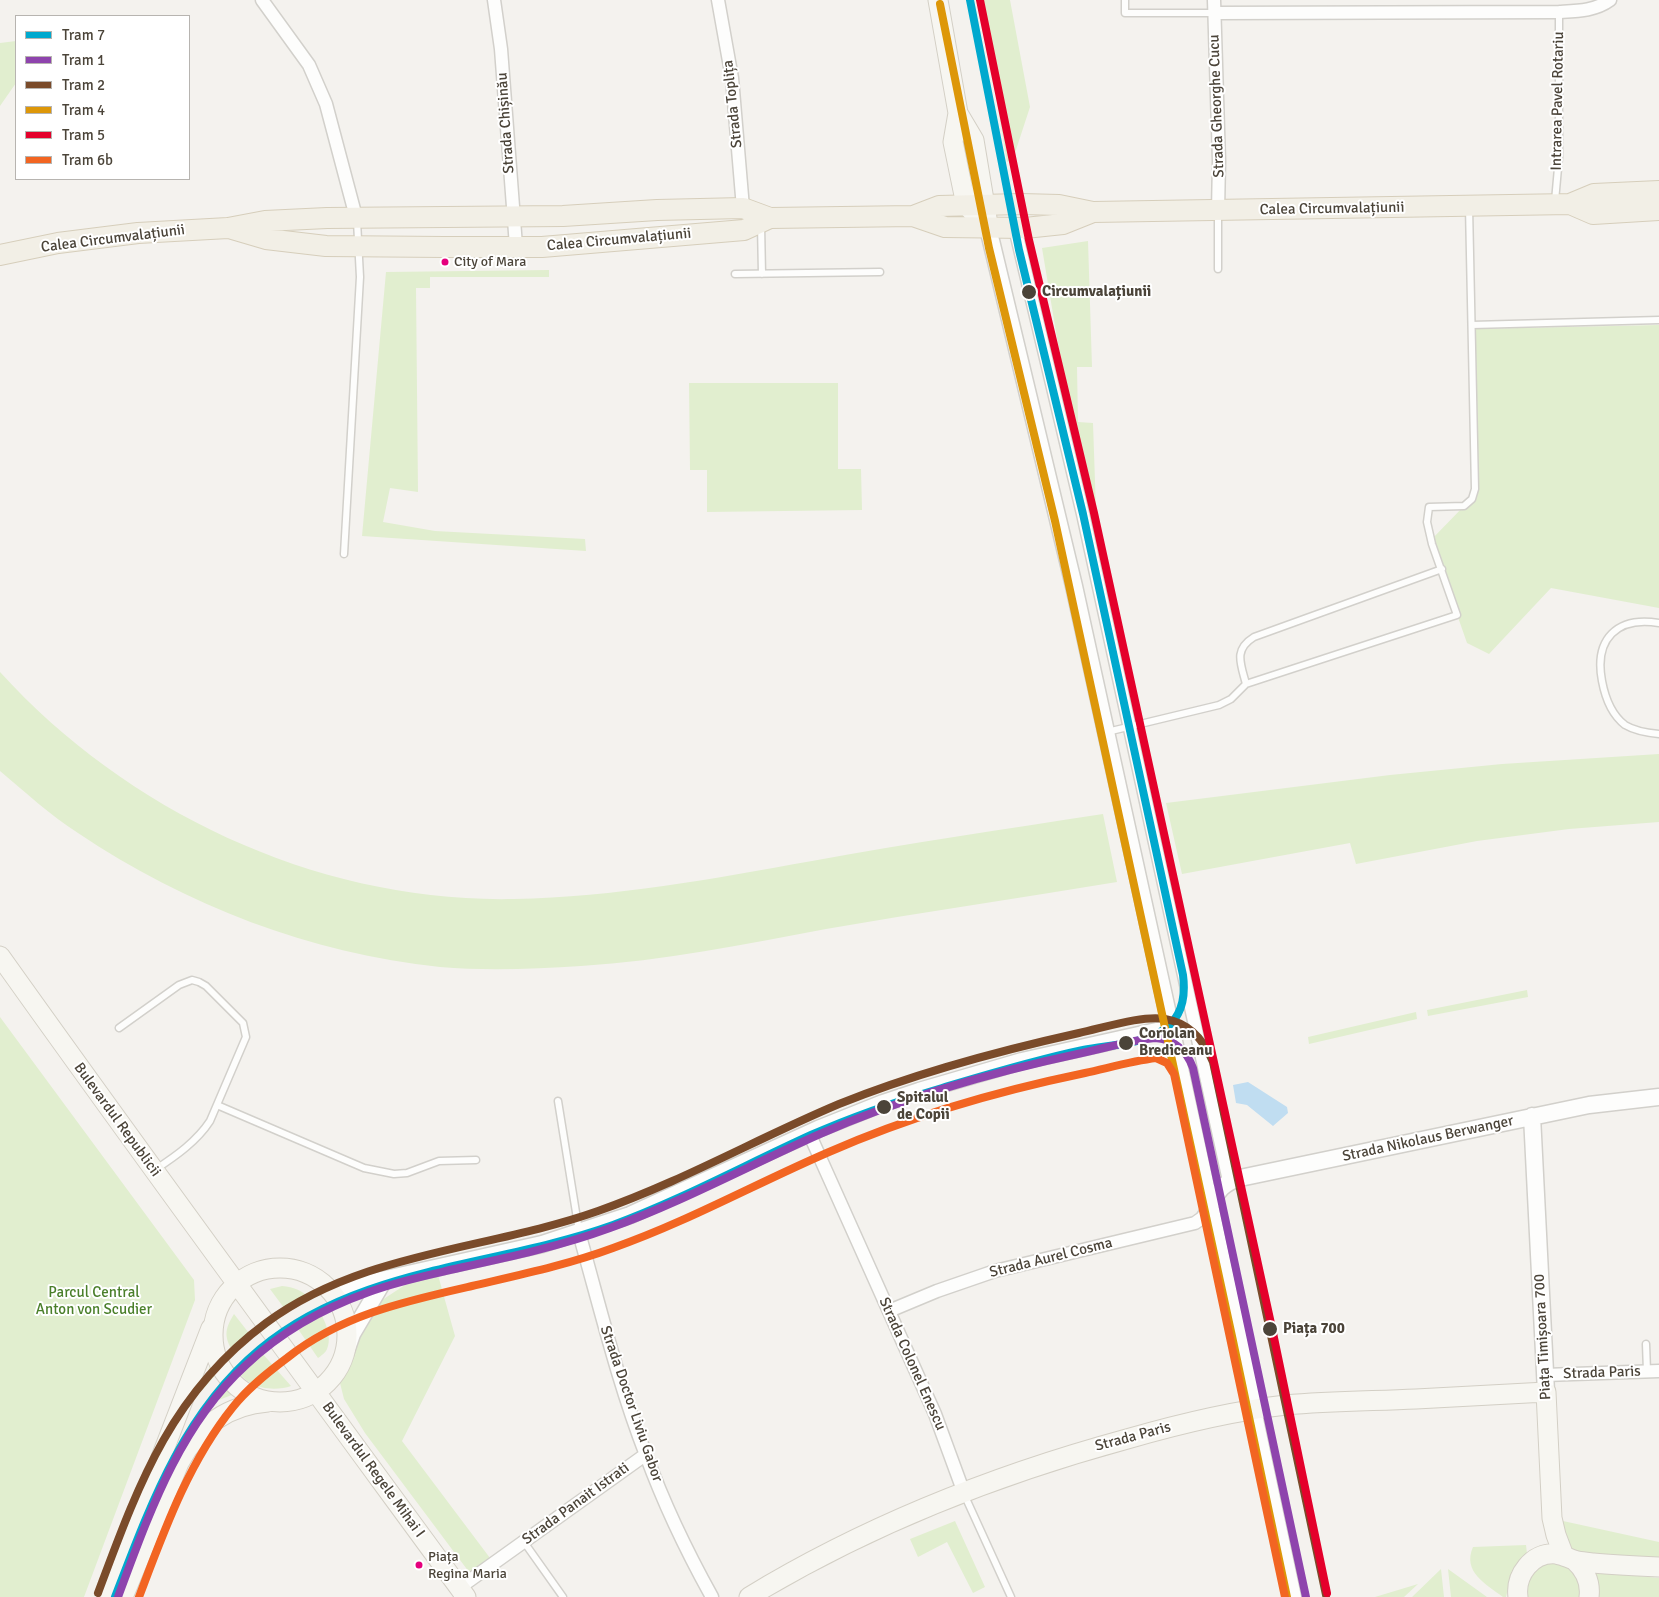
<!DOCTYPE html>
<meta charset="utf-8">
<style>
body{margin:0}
#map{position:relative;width:1659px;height:1597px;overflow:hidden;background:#f4f2ee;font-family:Signika,sans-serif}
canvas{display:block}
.legend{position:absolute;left:15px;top:15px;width:175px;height:165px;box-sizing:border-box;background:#fff;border:1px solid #b7b4b0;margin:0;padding:6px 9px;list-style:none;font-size:15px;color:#4b4439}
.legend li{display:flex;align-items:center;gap:10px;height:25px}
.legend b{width:25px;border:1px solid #b7b4b0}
</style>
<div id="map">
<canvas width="1659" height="1597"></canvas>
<ul class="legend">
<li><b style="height:6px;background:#00a9ce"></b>Tram 7</li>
<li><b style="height:6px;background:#8e44ad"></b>Tram 1</li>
<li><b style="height:6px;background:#7a4b2a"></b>Tram 2</li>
<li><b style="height:6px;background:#dd9709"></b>Tram 4</li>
<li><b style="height:6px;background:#e4002b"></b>Tram 5</li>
<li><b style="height:6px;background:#f26522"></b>Tram 6b</li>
</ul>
</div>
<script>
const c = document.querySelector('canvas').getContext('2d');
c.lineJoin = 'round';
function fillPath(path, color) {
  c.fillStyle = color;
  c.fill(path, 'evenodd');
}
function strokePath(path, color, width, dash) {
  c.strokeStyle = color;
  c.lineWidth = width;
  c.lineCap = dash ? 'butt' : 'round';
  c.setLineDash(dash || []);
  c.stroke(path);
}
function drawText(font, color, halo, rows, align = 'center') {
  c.font = font + ' Signika,sans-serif';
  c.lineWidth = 4;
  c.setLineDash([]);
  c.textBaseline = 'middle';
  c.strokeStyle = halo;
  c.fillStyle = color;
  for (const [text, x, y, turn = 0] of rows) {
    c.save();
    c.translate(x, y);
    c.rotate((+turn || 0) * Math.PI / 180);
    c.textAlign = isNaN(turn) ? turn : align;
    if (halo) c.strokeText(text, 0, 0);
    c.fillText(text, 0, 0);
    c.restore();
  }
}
fillPath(new Path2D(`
 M980 0H1010L1030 107 1013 159 1007 162Z
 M16 41V83L0 106V43Z
 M1088 241 1092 367H1077L1078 422 1093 423 1096 511 1091 512 1057 338 1042 248Z
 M549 270V277H430V288H416L418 492 390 488 383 522 435 531 585 539 586 551 362 536 386 272Z
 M1659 325V608L1551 588 1489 654 1467 643 1431 540 1464 506 1475 489 1472 329Z
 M689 383H838V469H861L862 510 707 512V470H690Z
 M0 672C129 814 321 903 514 899 616 897 711 879 812 861 908 843 1006 829 1103 814L1117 882C1020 898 923 912 826 929 745 944 664 961 581 966 535 969 486 971 440 967 310 953 187 906 78 833 50 815 25 792 0 771Z
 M1659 754V822L1569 829 1477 841 1356 864 1350 843 1182 874 1166 803 1390 775 1502 764Z
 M1527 990 1528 997 1428 1016 1427 1010Z
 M1416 1012 1417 1019 1309 1044 1308 1037Z
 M0 1017 194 1280 195 1300 84 1597H0Z
 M438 1275 455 1336 402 1441 490 1558 469 1572 365 1433 344 1399 340 1383 348 1349 379 1302 405 1285Z
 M282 1286C294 1287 301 1290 310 1298L287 1312 270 1289Z
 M234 1314 252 1337 234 1353C224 1338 224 1330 234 1314Z
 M321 1314C326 1323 332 1338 327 1349 326 1352 321 1356 318 1358L298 1329Z
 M262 1353 291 1386C280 1390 262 1390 251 1383 246 1381 242 1376 238 1372Z
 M213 1359 219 1371 198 1395Z
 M227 1384 237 1393 211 1403Z
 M955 1521 985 1587 973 1593 947 1542 918 1557 910 1539Z
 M1563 1521 1659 1542V1560L1579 1554 1570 1550 1563 1530Z
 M1526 1545 1527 1554 1512 1571 1506 1597H1503C1486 1584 1462 1572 1473 1547Z
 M1560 1562 1576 1571 1583 1597H1526L1528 1577 1541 1564Z
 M1441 1569 1444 1597H1412Z
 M1448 1569 1487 1597H1451Z
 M1591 1571 1659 1578V1597H1595Z
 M1418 1584 1404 1597H1375Z`), '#e1eecf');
fillPath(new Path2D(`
 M1248 1082 1287 1107 1288 1113 1273 1126 1247 1105 1236 1103 1233 1085Z`), '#c0ddf1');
const service = new Path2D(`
 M1125 0V13H1214
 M1555 201 1559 157V12
 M1218 213V269
 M761 225 762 274
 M735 274 880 272
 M1472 325 1659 320
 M344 554 360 277 357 221
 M1659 623C1617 616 1594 639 1602 681 1605 697 1612 715 1625 725 1635 731 1648 733 1659 734
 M1246 684C1241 664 1233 650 1254 637L1442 569
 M1107 732 1219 705 1231 699 1246 684 1457 615 1432 544 1427 522 1429 507 1464 506 1472 499 1475 489 1469 207
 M119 1028 179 985 192 980 199 982 206 986 243 1023 246 1037 210 1121C197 1141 176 1156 156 1169
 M558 1101 579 1231
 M217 1105 364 1168 394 1174 407 1173 439 1161 476 1160
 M1646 1344 1647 1371
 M964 1494 1011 1597
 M524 1542 563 1597`);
const minor = new Path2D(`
 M262 0 309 65 326 104 356 217
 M494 0 501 49 516 246
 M718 0 732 78 743 208
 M1214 0 1219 161 1218 211
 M1214 13 1559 12C1577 11 1595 11 1610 0
 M1015 228 1083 514 1229 1181
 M809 1133 935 1414 964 1493
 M579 1233C600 1307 618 1383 646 1455 664 1504 687 1552 712 1597
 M889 1311 937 1291 995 1271 1195 1223 1202 1218 1210 1206
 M1545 1375 1659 1371
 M1255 1410 1295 1597
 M459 1588 645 1455`);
const tertiary = new Path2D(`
 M988 228 1074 586 1255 1410
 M1532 1116 1546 1392
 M1210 1206C1218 1191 1222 1183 1240 1178L1589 1105 1659 1097
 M335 1295 368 1283 542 1244 630 1215 818 1129 883 1103 919 1091 1022 1061 1170 1028
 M345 1354 352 1334 384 1280`);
const secondary = new Path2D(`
 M938 0 958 113 953 142 966 205 988 228
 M958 113 974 140 987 218
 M0 956C153 1171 310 1384 466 1597
 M213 1335a67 67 0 1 1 134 0a67 67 0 1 1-134 0Z
 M1574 1560C1585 1570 1591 1582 1589 1597
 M107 1597 211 1328
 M123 1597 179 1463C198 1427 227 1405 268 1402
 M749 1597C866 1526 995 1475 1127 1439 1179 1424 1232 1411 1286 1405 1329 1401 1373 1401 1416 1399 1459 1397 1503 1394 1546 1392L1552 1518 1556 1535 1564 1556
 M1518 1597C1515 1575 1532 1552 1556 1554 1563 1555 1568 1558 1574 1560 1580 1562 1587 1562 1593 1563 1615 1565 1637 1566 1659 1567`);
const primary = new Path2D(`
 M1570 204 1593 214 1659 210
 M913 216 945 227 1025 228 1063 224 1093 212
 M232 229 266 239 326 246 444 247H542L744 230 770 218
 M0 255 58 243 138 233 228 228 265 221 327 218 563 216 657 210 743 208 770 218 913 216 939 206 1021 204 1059 205 1093 212 1570 204 1594 194 1659 191`);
strokePath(service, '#d2d0cb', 9);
strokePath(minor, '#d2d0cb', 15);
strokePath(tertiary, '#d2d0cb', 19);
strokePath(secondary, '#d3cfc5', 21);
strokePath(primary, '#d6cebb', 22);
strokePath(service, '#fdfdfc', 6);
strokePath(minor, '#fdfdfc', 12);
strokePath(tertiary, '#fdfdfc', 16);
strokePath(secondary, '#f7f6f1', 19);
strokePath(primary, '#f2efe6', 20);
strokePath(new Path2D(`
 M115 1597C150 1506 183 1413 260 1349 359 1266 496 1267 613 1225 681 1200 745 1165 811 1135 854 1116 898 1101 942 1088 989 1074 1035 1060 1083 1050 1108 1045 1137 1045 1160 1032 1181 1020 1186 998 1183 975L1083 514 1019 250 970 0`), '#00a9ce', 8);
strokePath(new Path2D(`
 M118 1597C149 1514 179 1426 246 1365 281 1332 324 1308 369 1292 398 1281 429 1275 459 1268 510 1257 561 1246 610 1228 682 1202 750 1165 820 1134 904 1097 993 1072 1082 1053 1106 1048 1131 1040 1155 1038 1174 1039 1187 1051 1193 1068L1306 1597`), '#8e44ad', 8);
strokePath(new Path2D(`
 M98 1593C138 1486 170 1394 266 1323 363 1251 488 1250 598 1211 681 1182 758 1138 839 1104 916 1073 998 1051 1079 1033 1103 1028 1142 1015 1165 1019 1189 1023 1204 1040 1213 1062L1326 1595`), '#7a4b2a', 8);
strokePath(new Path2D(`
 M940 4 989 248 1055 521 1232 1336 1287 1597`), '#dd9709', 8);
strokePath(new Path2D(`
 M980 0 1029 240 1094 513 1272 1328 1327 1593`), '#e4002b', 8);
strokePath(new Path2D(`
 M139 1597C164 1531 188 1463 233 1407 248 1388 267 1373 287 1358 341 1315 406 1301 472 1286 519 1275 567 1265 613 1248 687 1222 757 1183 829 1152 911 1116 998 1091 1085 1073 1108 1068 1132 1061 1156 1058L1167 1063 1174 1074 1285 1597`), '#f26522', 8);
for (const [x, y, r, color] of [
 [445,262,4.5,"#e5007d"],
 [1029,292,8,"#4b4439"],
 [1126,1043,8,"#4b4439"],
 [884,1107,8,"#4b4439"],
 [1270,1329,8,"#4b4439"],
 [419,1565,4.5,"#e5007d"]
]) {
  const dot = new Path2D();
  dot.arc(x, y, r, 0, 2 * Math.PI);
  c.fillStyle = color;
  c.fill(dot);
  strokePath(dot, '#fff', 2);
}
drawText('14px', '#4b4439', '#fff', [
 ["City of Mara",454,262],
 ["Piața",428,1557],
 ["Regina Maria",428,1574]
], 'left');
drawText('15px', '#4b4439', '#fff', [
 ["Intrarea Pavel Rotariu",1558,101,-89],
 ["Strada Toplița",733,104,-96],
 ["Strada Gheorghe Cucu",1217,106,-92],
 ["Strada Chișinău",506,123,-94],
 ["Calea Circumvalațiunii",1332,209,-1],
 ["Calea Circumvalațiunii",113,239,-7],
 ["Calea Circumvalațiunii",619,240,-5],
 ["Bulevardul Republicii",117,1120,54],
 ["Strada Nikolaus Berwanger",1428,1139,-12],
 ["Strada Aurel Cosma",1051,1258,-14],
 ["Piața Timișoara 700",1543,1337,-93],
 ["Strada Colonel Enescu",912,1364,66],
 ["Strada Paris",1602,1373,-2],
 ["Strada Doctor Liviu Gabor",631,1404,71],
 ["Strada Paris",1133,1437,-15],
 ["Bulevardul Regele Mihai I",373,1470,54],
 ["Strada Panait Istrati",576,1504,-36]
]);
drawText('bold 15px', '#4b4439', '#fff', [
 ["Circumvalațiunii",1042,292],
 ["Coriolan",1139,1034],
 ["Brediceanu",1139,1051],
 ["Spitalul",897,1098],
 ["de Copii",897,1115],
 ["Piața 700",1283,1329]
], 'left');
drawText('15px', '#4a7f2a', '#fff', [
 ["Parcul Central",94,1293],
 ["Anton von Scudier",94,1310]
]);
</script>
